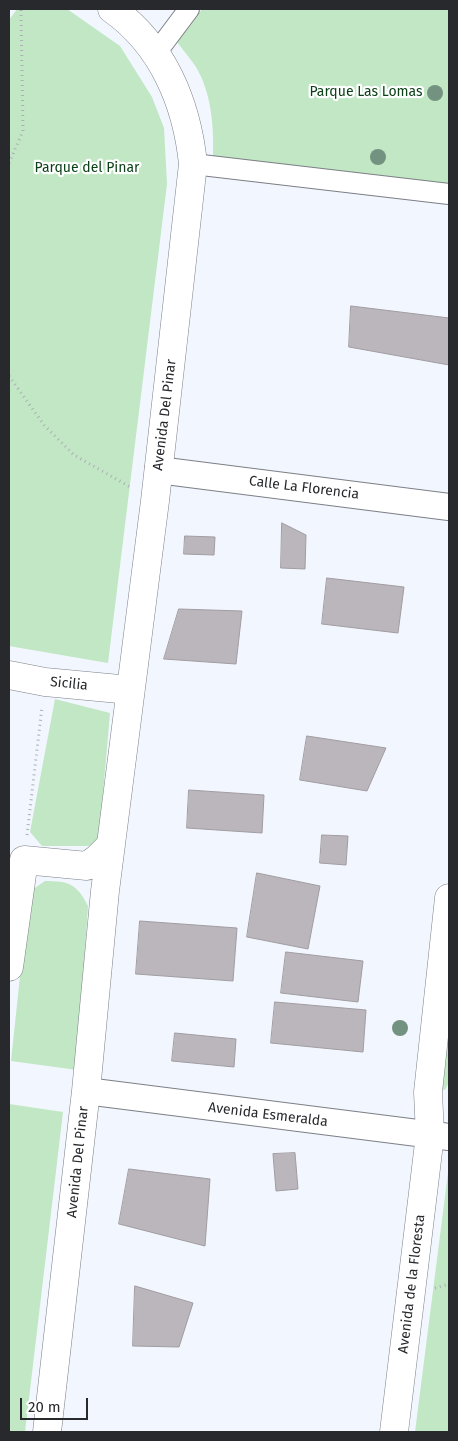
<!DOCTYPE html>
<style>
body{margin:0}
#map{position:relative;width:458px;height:1441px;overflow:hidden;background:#f2f6fe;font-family:"Fira Sans",sans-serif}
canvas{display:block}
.frame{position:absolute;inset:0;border:10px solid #28292c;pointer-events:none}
.scale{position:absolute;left:20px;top:1398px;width:68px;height:22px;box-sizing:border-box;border:2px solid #28292c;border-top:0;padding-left:6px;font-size:15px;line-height:18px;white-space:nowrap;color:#28292c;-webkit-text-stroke:4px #fff;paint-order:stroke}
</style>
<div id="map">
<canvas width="458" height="1441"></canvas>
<div class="frame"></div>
<div class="scale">20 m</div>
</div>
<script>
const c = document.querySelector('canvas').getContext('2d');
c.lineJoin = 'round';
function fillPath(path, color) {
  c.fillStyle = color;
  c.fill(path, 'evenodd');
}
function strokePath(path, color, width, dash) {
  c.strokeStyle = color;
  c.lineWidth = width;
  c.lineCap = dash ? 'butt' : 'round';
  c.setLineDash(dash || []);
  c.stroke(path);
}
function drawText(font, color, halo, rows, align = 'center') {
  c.font = font + ' "Fira Sans",sans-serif';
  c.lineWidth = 4.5;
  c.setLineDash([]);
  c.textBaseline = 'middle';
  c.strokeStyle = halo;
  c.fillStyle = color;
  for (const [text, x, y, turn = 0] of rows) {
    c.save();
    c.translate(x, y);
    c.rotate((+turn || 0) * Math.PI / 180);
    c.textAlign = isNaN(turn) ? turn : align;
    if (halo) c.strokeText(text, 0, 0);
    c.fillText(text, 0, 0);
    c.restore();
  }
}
fillPath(new Path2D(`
 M17 9H67L120 46 152 97 164 128 167 184 108 663 9 646V20Z
 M202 9H449V184L213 158C214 128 212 94 196 67 190 58 183 50 177 42Z
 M55 699 110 713 99 840 91 846H42L30 832Z
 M45 881C69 881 77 884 88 906L77 1070 11 1061 29 892Z
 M449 1024V1082L445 1090 441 1089Z
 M9 1104 63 1112 25 1432H9Z
 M449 1165V1432H415Z`), '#c1e7c4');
const building = new Path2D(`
 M351 306 449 318V365L349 347Z
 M282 523 306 535 305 569 281 568Z
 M185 536 215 537 214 555 184 554Z
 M327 578 404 587 398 633 322 624Z
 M179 609 242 611 236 664 164 659Z
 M307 736 386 748 367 791 300 780Z
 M189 790 264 795 262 833 187 828Z
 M322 835 348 836 346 865 320 863Z
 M257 873 320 886 308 949 247 937Z
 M140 921 237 928 233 981 136 974Z
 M286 952 363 961 358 1002 281 993Z
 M275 1002 366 1010 363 1052 271 1043Z
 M175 1033 236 1039 234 1067 172 1061Z
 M295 1153 298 1189 276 1191 273 1154Z
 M129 1169 210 1179 205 1246 119 1224Z
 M135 1286 193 1303 179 1347 133 1346Z`);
fillPath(building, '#bbb5bc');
strokePath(building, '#a19ca2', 1);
const pedestrian = new Path2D(`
 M156 53 189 9
 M193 164 449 194`);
const minor = new Path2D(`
 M158 470 449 507
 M86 1091 449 1137`);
const tertiary = new Path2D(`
 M9 675 45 682 130 690
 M9 967 24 860 87 866 98 858 111 845
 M47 1432 86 1091 105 891 155 501 193 164C187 104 163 45 112 9
 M394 1432 430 1135 428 1092 449 898`);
strokePath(pedestrian, '#7c7f86', 22);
strokePath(minor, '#7c7f86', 28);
strokePath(tertiary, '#7c7f86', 29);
strokePath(new Path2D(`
 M9 163 23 131 21 9
 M9 376 44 425 74 455 132 488
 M27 835 42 707
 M435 1288 449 1284`), '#acafb5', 3, [1, 4]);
strokePath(pedestrian, '#fff', 20);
strokePath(minor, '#fff', 26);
strokePath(tertiary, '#fff', 28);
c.fillStyle = '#749280';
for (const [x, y] of [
 [435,93],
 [378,157],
 [400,1028]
]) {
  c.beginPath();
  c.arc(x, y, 8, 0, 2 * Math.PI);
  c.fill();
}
drawText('14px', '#0c4118', '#fff', [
 ["Parque Las Lomas",366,92],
 ["Parque del Pinar",87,168]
]);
drawText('14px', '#28292c', '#fff', [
 ["Avenida Del Pinar",165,415,-83],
 ["Calle La Florencia",304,488,7],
 ["Sicilia",69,684,6],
 ["Avenida Esmeralda",268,1115,7],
 ["Avenida Del Pinar",78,1162,-84],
 ["Avenida de la Floresta",412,1284,-83]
]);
</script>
